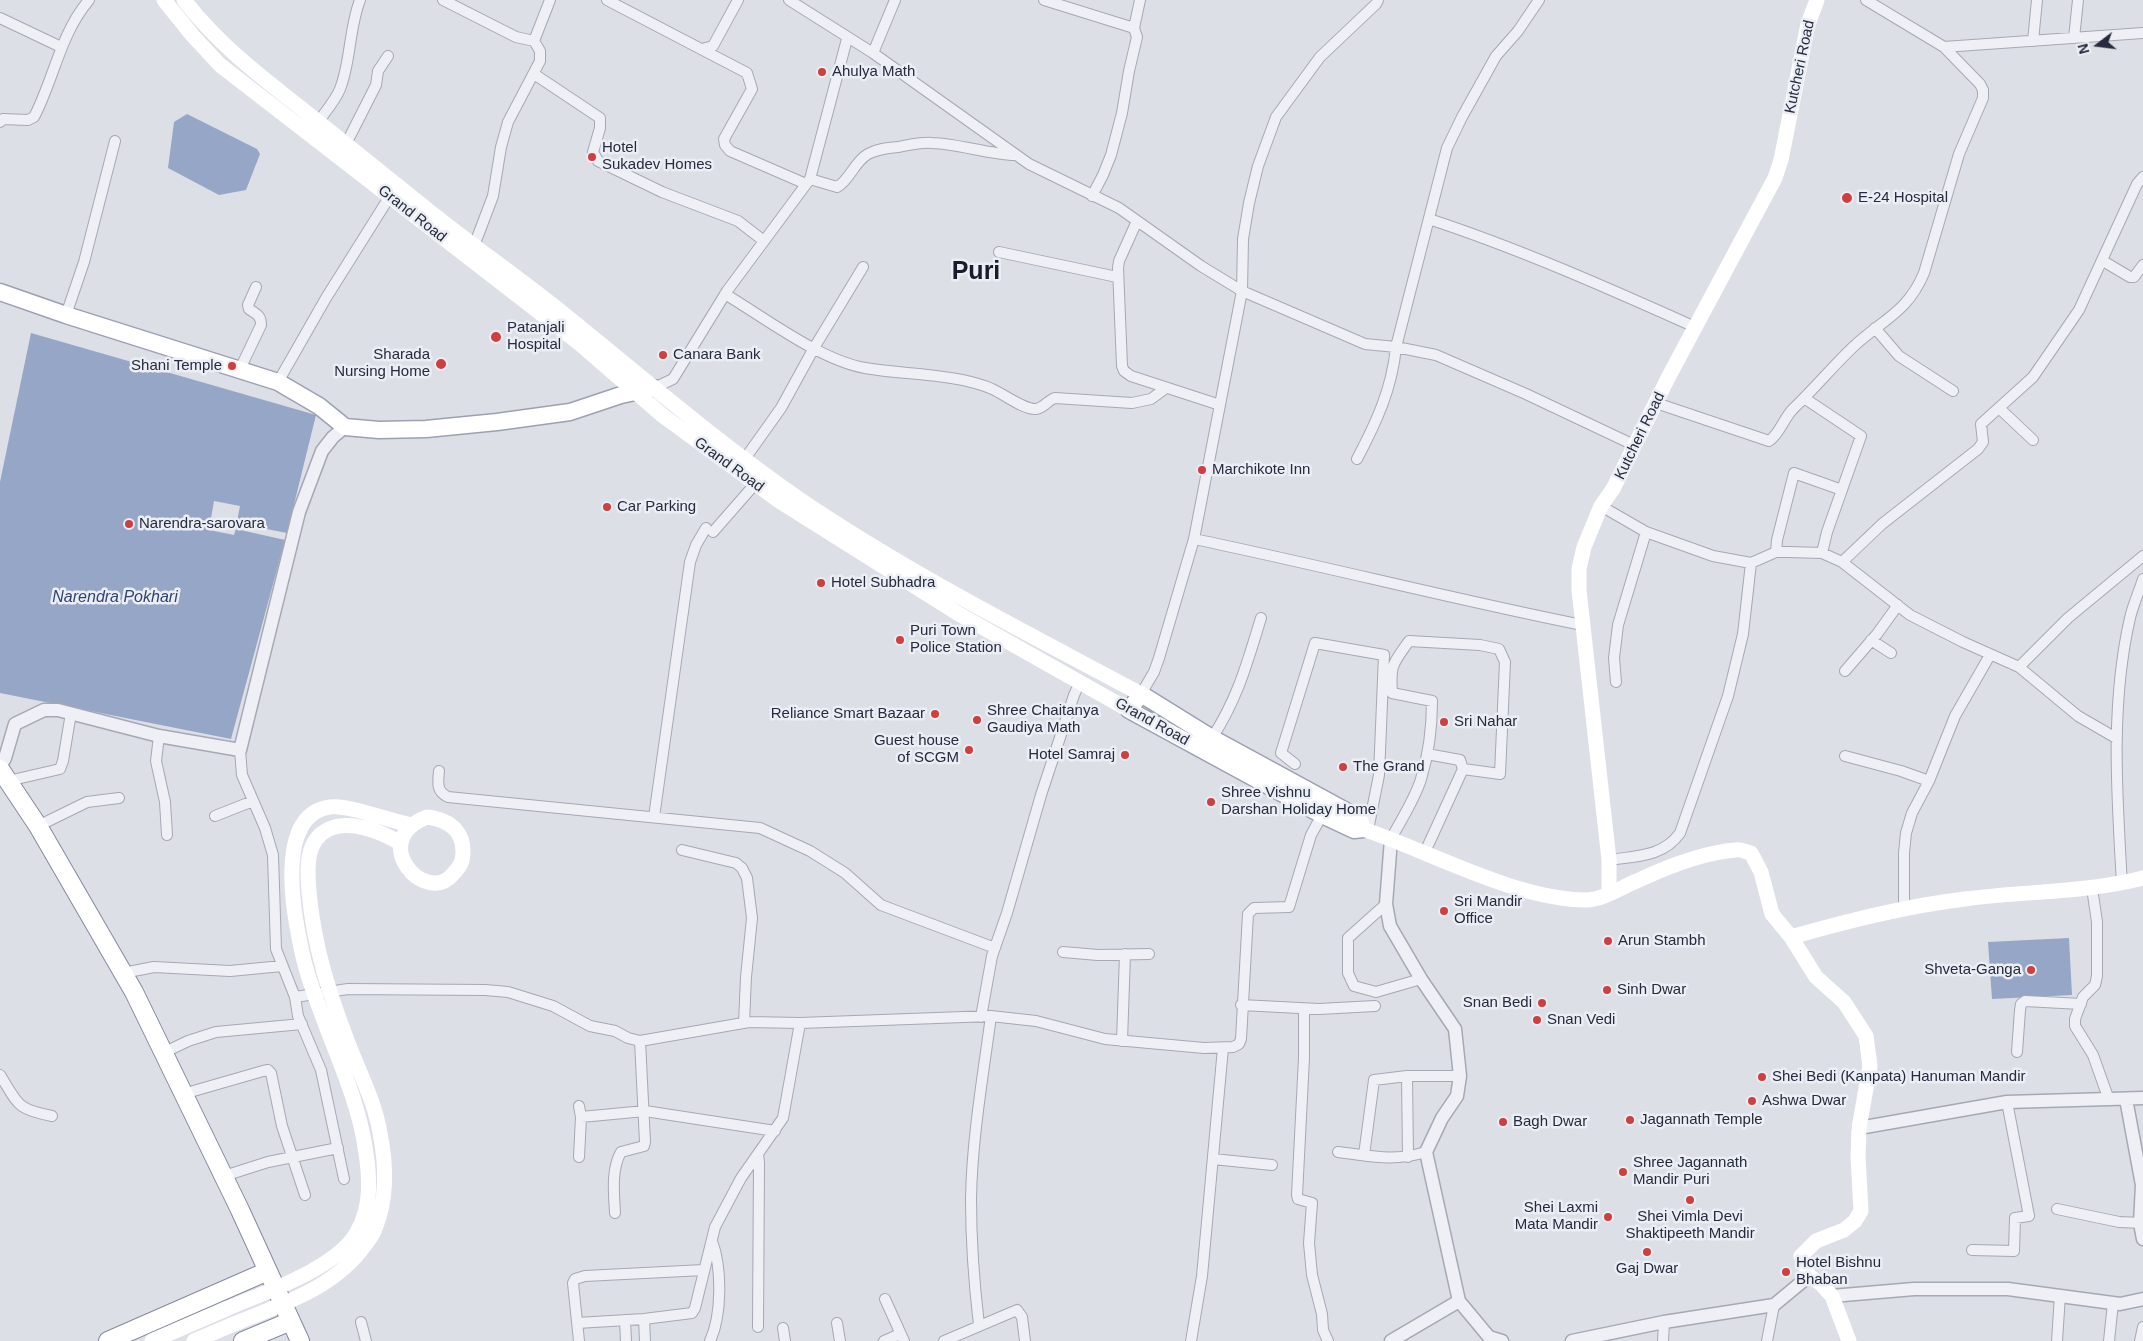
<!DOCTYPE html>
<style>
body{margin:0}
#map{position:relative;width:2143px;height:1341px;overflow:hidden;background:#dcdfe6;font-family:Arial,sans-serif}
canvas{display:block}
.north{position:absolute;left:2073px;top:20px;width:50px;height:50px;-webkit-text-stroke:4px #ebeef4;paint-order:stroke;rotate:255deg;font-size:14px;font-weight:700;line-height:20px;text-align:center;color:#262b3d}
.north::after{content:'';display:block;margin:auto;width:18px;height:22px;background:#262b3d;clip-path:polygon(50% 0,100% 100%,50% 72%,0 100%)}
</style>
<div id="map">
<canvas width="2143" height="1341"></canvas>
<div class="north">N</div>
</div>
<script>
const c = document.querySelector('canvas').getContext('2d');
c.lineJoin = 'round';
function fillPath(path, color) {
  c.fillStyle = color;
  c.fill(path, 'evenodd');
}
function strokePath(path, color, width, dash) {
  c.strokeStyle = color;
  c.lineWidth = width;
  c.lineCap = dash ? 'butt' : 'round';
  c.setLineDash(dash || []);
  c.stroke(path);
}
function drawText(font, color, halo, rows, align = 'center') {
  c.font = font + ' Arial,sans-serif';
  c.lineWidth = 5;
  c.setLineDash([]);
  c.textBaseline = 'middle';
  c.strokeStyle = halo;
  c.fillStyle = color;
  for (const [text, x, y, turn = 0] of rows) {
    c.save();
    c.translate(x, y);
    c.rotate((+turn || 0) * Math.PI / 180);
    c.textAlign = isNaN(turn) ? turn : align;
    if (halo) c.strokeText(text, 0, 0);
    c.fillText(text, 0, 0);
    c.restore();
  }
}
fillPath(new Path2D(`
 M187 114 257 149 260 154 246 190 219 195 168 168 174 122Z
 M31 333 316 415 287 533 246 525 245 528 236 526 240 506 214 501 209 530 234 535 236 529 285 540 231 739 0 693V482Z
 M2069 938 2072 995 1992 999 1988 942Z`), '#96a6c7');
const minor = new Path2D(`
 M443 0 516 37 534 41
 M607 0 747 73 752 89 724 139 725 145 730 151 806 184
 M789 0 873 53 1029 164 1119 208 1201 266 1242 291 1365 344 1396 347 1436 355 1526 394 1636 446
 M1044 0 1134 28
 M1866 0 1944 47 2143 33
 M0 18 61 47
 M2074 38 2078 0
 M2033 41 2037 0
 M702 49 713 46 738 0
 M873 53 895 0
 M534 74 600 118V128L593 152 598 161 662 192 738 221 764 241
 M0 122 3 119 28 120 34 117C54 79 60 34 89 0
 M318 122C326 111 335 101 340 89 351 61 349 28 360 0
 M346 144 376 85 378 71 388 56
 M810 179 837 187C850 180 854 162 868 154 877 149 887 148 898 147 909 145 921 142 932 143 960 144 987 154 1015 155
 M1092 196 1103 175 1111 155 1122 113 1129 71 1137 37 1134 28 1140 0
 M1429 219C1520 249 1608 288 1695 327
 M1137 221 1119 261 1118 268 1122 366 1124 371 1131 376 1220 405
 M474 246 493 196 501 147 508 122 540 61V51L534 41 550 0
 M999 252 1117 277
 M2103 261 2130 277H2134L2143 265
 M725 294C765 318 820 360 865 368 899 374 933 373 967 381 975 383 984 385 992 389 1004 394 1024 410 1036 409 1044 408 1048 400 1055 398L1132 403 1151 399 1166 388
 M66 315 84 262 115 141
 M1875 328 1899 356 1953 391
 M240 369 261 325C261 315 256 314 249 309L248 305 256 287
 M278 382 326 298 390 196
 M654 388 673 379 727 291 810 179 847 39
 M1804 398 1861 436 1827 532 1822 553
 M1656 403 1769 441C1780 434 1784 417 1794 408 1815 388 1833 366 1853 347 1883 319 1907 313 1924 273L1959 154 1983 98V90L1980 84 1944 47
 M1999 408 2033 440
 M1357 459C1376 423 1392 389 1396 347L1447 148 1462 117 1496 56 1518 31 1539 0
 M744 460 781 408 814 348 863 267
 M1601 506 1646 532 1713 556 1751 563 1776 552H1788L1822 553 1842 562 1910 615 1963 642 2019 667 2078 716 2116 738
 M713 532 755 484
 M1194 539C1324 566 1452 599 1582 625
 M1776 552 1777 540 1794 473 1842 490
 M1842 562 1882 524 1978 449 1983 442 1981 424 2033 377 2079 310 2137 184 2143 177
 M1871 640 1891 653
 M2019 667 2068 618 2143 556
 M1845 671 1877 634 1898 605
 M1616 682 1614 658 1618 625 1646 532
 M1141 694 1154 672 1159 658 1194 539 1242 291 1243 239 1249 203 1258 166 1276 117 1320 57 1376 4 1378 0
 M159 736 156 761 165 802 167 835
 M1212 738C1238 698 1247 663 1261 618
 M240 750 242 775 265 828 273 855 276 949 295 997 348 989 485 990 508 992 553 1006 590 1026 615 1031 628 1038 640 1041 749 1022 800 1023 991 1016 1036 1021 1105 1039 1204 1048 1233 1047 1239 1044 1241 1039 1248 914 1254 908 1289 907 1311 835 1322 815
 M1845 756 1901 771 1929 781
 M1295 764 1281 753 1315 643 1384 655 1379 775 1368 830
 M439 771C438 783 436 791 448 797L760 828 810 851 845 873 881 905 995 948
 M8 781 60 769 63 761 71 713
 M215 816 253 801
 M654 817 690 562 696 545 706 528
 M38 826 87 802 119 798
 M1391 839C1401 820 1415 799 1421 779 1429 753 1432 728 1432 701L1392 693C1390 664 1393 664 1409 641L1480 645 1499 649 1505 662 1500 774 1463 769 1460 760 1427 754
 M682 850 736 863 742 868 747 878 752 918 746 977 744 1023
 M1425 852 1463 769
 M1609 860C1636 856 1663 857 1680 833L1728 696 1743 634 1751 563
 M2122 884C2117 796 2110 705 2130 618 2133 605 2139 592 2143 579
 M2092 888 2097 922V976L2095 985 2083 997 2075 1019V1026L2093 1055 2109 1100
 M1386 904 1348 938V973L1354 986 1376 992 1421 979
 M1904 910V853L1906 833 1912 813 1929 781 1955 716 1990 655
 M1063 952 1098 955 1149 954
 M123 973 154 967 230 971 282 966
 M295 997 298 1016 321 1070 344 1179
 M1241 1005 1319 1009 1375 1006
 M1304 1009V1058L1297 1195 1298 1199 1312 1203 1309 1243 1312 1275 1322 1314 1323 1330 1328 1341
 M981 1017 992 956 1007 913 1041 795 1074 695 1080 682
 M1122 1041 1125 954
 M2017 1052 2020 1010 2021 1004 2025 1001 2081 1004
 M163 1053 188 1041 216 1032 302 1024
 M0 1075C19 1105 16 1109 52 1116
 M1407 1076 1408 1157
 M183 1094 263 1071 268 1070 271 1073 282 1126 305 1195
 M581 1117 645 1111 775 1131
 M1338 1152C1372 1156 1392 1162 1426 1152
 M758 1154 759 1163 758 1327
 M1364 1155 1374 1080 1407 1076H1460
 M579 1157 581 1117 579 1106
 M1213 1159 1272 1165
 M224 1176 268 1162 338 1148
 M2057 1209 2119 1222 2143 1223
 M615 1213C614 1194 611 1169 621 1152L644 1146 645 1142 640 1041
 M1972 1250 2014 1251 2015 1218 2029 1216 2007 1102
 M885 1299 904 1341
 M644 1319 645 1341
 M625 1320 626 1341
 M361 1322 366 1341
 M577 1323 644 1319 692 1313 695 1308 715 1227 741 1178 783 1118 800 1023
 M837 1323 840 1341
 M979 1325C974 1283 971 1241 971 1199 972 1138 983 1076 991 1016
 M783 1328 785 1341
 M579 1341 573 1283 575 1279 585 1276 704 1270
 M710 1341C722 1315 722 1268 712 1241
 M884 1341 900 1334
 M944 1341 1017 1310 1022 1317 1025 1341
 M1191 1341 1202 1276 1223 1048
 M1663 1341 1664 1322
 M1767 1341 1774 1305
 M2057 1341 2060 1295
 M2109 1341 2113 1303
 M2140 1341 2143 1327`);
const tertiary = new Path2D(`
 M0 767 5 758 15 724 44 710H58L159 736 240 750 299 512 322 451 333 437 345 427
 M1391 839 1386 904 1390 926 1421 979 1455 1029 1460 1076 1457 1096 1442 1118 1426 1152 1459 1301 1489 1337 1502 1341
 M2126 1099 2142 1185 2140 1223 2143 1239
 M1859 1128 2007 1102 2143 1098
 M1832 1296 1914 1289H2008L2120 1304 2143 1299
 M1391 1341 1459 1301
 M1572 1341 1664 1322 1774 1305 1809 1276`);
const primary = new Path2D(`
 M0 292 66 315 278 382 319 406 345 427 379 430 426 429 497 422 570 412 621 395 654 388
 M1141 694 1212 738 1359 818 1363 829 1354 830 1322 815 1129 710Z`);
const trunk = new Path2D(`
 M0 769 38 826 134 992 240 1210 300 1341
 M108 1341 268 1271
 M243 1341 291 1321`);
strokePath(minor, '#a5a9b3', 12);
strokePath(tertiary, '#a5a9b3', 15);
strokePath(primary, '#9ba1b2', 19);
strokePath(trunk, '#838a9d', 20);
strokePath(minor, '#eff0f5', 10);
strokePath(tertiary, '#eff0f5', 12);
strokePath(new Path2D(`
 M164 0 193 36 220 65 579 343 662 415 779 501 957 613 1129 710
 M184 0C217 43 259 75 302 109 342 141 382 173 423 206 466 241 512 273 555 307 636 372 714 440 799 499 908 573 1025 632 1141 694
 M427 817C452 820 467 834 462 861 460 866 457 870 453 874 426 907 366 841 427 817Z
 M1363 829C1431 852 1514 899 1586 900 1604 900 1623 886 1639 880 1667 867 1706 852 1736 850 1741 849 1746 852 1751 853L1761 872 1772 914 1791 937 1816 977 1844 1002 1866 1036 1870 1066 1859 1128 1858 1157 1861 1211 1855 1221 1844 1230 1816 1241 1801 1256 1809 1276 1820 1283 1832 1296 1849 1341
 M1609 894V860L1579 590V569L1584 547 1601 506 1613 489 1669 376 1775 178 1781 160 1808 24 1817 0
 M1791 937C1848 921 1906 906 1965 899 2025 891 2084 893 2143 878
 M152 1341 226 1309
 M194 1341 234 1324`), '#fff', 15);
strokePath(primary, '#fff', 16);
strokePath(trunk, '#fff', 18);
strokePath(new Path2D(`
 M226 1309C263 1293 338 1268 357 1232 372 1206 370 1176 365 1147 356 1086 320 1023 304 961 295 923 272 815 330 807 350 805 390 821 411 825
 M234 1324C281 1304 334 1289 365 1245 369 1240 374 1233 376 1226 387 1198 386 1163 380 1133 375 1103 361 1076 350 1048 330 996 314 948 309 892 307 869 305 840 329 829 350 819 382 832 400 843`), '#fff', 15);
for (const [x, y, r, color] of [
 [822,72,5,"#ce3f3e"],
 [592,157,5,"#ce3f3e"],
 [1847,198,6,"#ce3f3e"],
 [496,337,6,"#ce3f3e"],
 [663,355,5,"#ce3f3e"],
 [441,364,6,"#ce3f3e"],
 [232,366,5,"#ce3f3e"],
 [1202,470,5,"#ce3f3e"],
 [607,507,5,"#ce3f3e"],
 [129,524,5,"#ce3f3e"],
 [821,583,5,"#ce3f3e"],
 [900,640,5,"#ce3f3e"],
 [935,714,5,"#ce3f3e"],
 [977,720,5,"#ce3f3e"],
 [1444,722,5,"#ce3f3e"],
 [969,750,5,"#ce3f3e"],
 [1125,755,5,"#ce3f3e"],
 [1343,767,5,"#ce3f3e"],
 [1211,802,5,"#ce3f3e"],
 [1444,911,5,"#ce3f3e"],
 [1608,941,5,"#ce3f3e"],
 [2031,970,5,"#ce3f3e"],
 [1607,990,5,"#ce3f3e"],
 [1542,1003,5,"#ce3f3e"],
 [1537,1020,5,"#ce3f3e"],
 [1762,1077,5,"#ce3f3e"],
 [1752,1101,5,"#ce3f3e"],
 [1630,1120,5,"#ce3f3e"],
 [1503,1122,5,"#ce3f3e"],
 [1623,1172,5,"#ce3f3e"],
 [1690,1200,5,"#ce3f3e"],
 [1608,1217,5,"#ce3f3e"],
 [1647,1252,5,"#ce3f3e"],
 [1786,1272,5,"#ce3f3e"]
]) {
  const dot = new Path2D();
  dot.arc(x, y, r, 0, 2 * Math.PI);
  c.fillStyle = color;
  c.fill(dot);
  strokePath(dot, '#ebeef4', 2);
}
drawText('15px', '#262b3d', '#ebeef4', [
 ["Kutcheri Road",1800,67,-78],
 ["Grand Road",412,214,38],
 ["Kutcheri Road",1640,436,-64],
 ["Grand Road",729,465,36],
 ["Grand Road",1152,722,29]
]);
drawText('15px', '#262b3d', '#ebeef4', [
 ["Ahulya Math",832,72],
 ["Hotel",602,148],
 ["Sukadev Homes",602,165],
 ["E-24 Hospital",1858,198],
 ["Patanjali",507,328],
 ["Hospital",507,345],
 ["Sharada",430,355,"right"],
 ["Nursing Home",430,372,"right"],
 ["Canara Bank",673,355],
 ["Shani Temple",222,366,"right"],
 ["Marchikote Inn",1212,470],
 ["Car Parking",617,507],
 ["Narendra-sarovara",139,524],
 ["Hotel Subhadra",831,583],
 ["Puri Town",910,631],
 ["Police Station",910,648],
 ["Shree Chaitanya",987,711],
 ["Gaudiya Math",987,728],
 ["Reliance Smart Bazaar",925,714,"right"],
 ["Sri Nahar",1454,722],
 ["Guest house",959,741,"right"],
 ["of SCGM",959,758,"right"],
 ["Hotel Samraj",1115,755,"right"],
 ["The Grand",1353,767],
 ["Shree Vishnu",1221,793],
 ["Darshan Holiday Home",1221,810],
 ["Sri Mandir",1454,902],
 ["Office",1454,919],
 ["Arun Stambh",1618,941],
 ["Shveta-Ganga",2021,970,"right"],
 ["Sinh Dwar",1617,990],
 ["Snan Bedi",1532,1003,"right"],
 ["Snan Vedi",1547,1020],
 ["Shei Bedi (Kanpata) Hanuman Mandir",1772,1077],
 ["Ashwa Dwar",1762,1101],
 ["Jagannath Temple",1640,1120],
 ["Bagh Dwar",1513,1122],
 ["Shree Jagannath",1633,1163],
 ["Mandir Puri",1633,1180],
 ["Shei Laxmi",1598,1208,"right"],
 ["Mata Mandir",1598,1225,"right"],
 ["Shei Vimla Devi",1690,1217,"center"],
 ["Shaktipeeth Mandir",1690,1234,"center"],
 ["Hotel Bishnu",1796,1263],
 ["Bhaban",1796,1280],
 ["Gaj Dwar",1647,1269,"center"]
], 'left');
drawText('italic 16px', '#304371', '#ebeef4', [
 ["Narendra Pokhari",115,598]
]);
drawText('bold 25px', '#181c2d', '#ebeef4', [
 ["Puri",976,272]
]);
</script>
